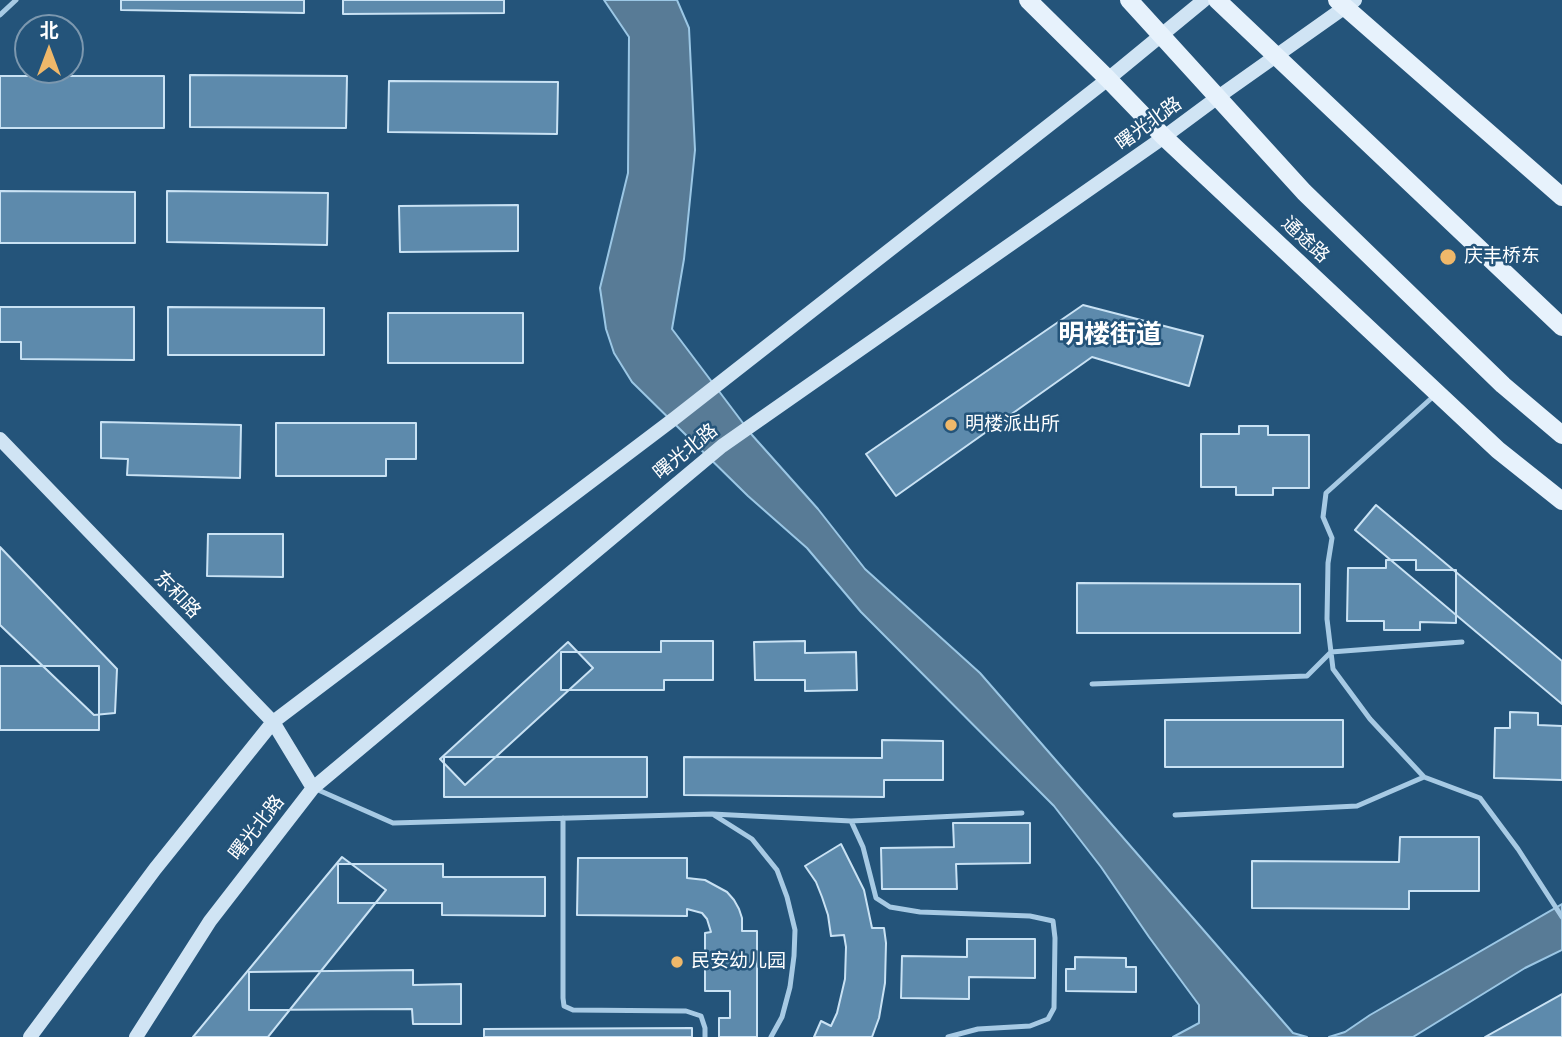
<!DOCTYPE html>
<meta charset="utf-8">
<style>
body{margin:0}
#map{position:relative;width:1562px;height:1037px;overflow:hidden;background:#24547a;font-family:Manrope,"Noto Sans SC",sans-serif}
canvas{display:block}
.north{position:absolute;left:14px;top:14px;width:70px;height:70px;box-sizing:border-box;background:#24547a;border:2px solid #7c98af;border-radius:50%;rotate:0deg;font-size:19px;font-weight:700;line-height:28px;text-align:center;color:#fff}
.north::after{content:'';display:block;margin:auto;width:24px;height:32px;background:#efb86a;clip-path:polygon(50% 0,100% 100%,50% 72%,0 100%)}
</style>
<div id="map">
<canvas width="1562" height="1037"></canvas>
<div class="north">北</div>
</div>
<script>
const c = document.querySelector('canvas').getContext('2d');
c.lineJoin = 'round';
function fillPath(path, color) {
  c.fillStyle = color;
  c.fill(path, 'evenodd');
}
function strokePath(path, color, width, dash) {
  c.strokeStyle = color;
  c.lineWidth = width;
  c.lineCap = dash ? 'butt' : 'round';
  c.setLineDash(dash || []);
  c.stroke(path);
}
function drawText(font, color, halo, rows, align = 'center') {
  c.font = font + ' Manrope,"Noto Sans SC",sans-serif';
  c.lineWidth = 5;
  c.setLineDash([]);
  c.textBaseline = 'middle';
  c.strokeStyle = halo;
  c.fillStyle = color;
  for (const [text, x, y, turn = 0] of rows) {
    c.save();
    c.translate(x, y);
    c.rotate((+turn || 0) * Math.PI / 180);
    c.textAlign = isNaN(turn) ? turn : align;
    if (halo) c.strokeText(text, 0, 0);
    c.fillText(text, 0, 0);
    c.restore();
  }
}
const water = new Path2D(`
 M604 0H677L689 28 695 150 684 259 672 329 752 435 818 509 865 569 980 673 1293 1033 1307 1037H1173L1199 1023V1005L1149 937 1101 867 1054 806 861 612 807 548 748 496 632 382 614 353 606 329 600 288 628 173 629 37Z
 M1562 904V950L1525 968 1413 1037H1329L1345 1032 1370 1015Z`);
fillPath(water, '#587b96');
strokePath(water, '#9bc7e5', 2);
const building = new Path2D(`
 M121 0H304V13L121 10Z
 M343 0H504V13L343 14Z
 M190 75 347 76 346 128 190 127Z
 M0 76H164V128H0Z
 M389 81 558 82 557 134 388 132Z
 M0 191 135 192V243H0Z
 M167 191 328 193 327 245 167 242Z
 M518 205V251L400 252 399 206Z
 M1083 305 1203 336 1189 386 1092 357 896 496 866 454Z
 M0 307H134V360L21 359V342H0Z
 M168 307 324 308V355H168Z
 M388 313H523V363H388Z
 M101 422 241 425 240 478 127 475 128 459 101 458Z
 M276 423H416V459H386V476H276Z
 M1239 426H1268V435H1309V488H1273V495H1236V487H1201V434H1239Z
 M1376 505 1562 661V704L1355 530Z
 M208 534H283V577L207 576Z
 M0 547 117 669 115 713 94 715 0 625Z
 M1386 560H1416V570H1456V623L1420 622V630H1384V621H1347L1348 568H1386Z
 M1077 583 1300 584V633H1077Z
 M661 641H713V680H664V690H561V652H661Z
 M805 641V653L856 652 857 690 805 691V680H755L754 642Z
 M568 642 593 668 465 785 440 759Z
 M0 666H99V730H0Z
 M1510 712 1538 713V725L1562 726V780L1494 778 1495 728H1510Z
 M1165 720H1343V767H1165Z
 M882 740 943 741V780H884V797L684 795V757L882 758Z
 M444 757H647V797H444Z
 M953 823H1030V863L956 864 957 889H882L881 848 954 847Z
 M1400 837H1479V891H1409V909L1252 908V861L1399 862Z
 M841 844 864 890 872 928H884L886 943 885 983 879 1018 872 1037H814L821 1021 831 1026 837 1013 845 979 846 947 844 935 831 936 828 915 822 897 816 882 805 866Z
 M342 857 386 890 268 1037H193Z
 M578 858H687V878L705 880 727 892 734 900 739 909 742 918V931H757V1037H719V1018H730V991H705V933L711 932 707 919 702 913 687 909V916L577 915Z
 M338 864H443V877H545V916L442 915V903H338Z
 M967 939H1035V978L969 977V999L901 998 902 956 967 957Z
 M1075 957 1126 958V967H1136V992L1066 991V969H1075Z
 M413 970V985L461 984V1024H413L412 1009 249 1010V972Z
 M1562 994V1037H1485Z
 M692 1028V1037H484V1029Z`);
fillPath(building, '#5d8aac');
strokePath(building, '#c9e2f4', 2);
strokePath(new Path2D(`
 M0 15 16 0
 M1435 395 1326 493 1323 517 1332 538 1328 563 1327 619 1333 669 1370 719 1424 777 1480 798 1518 849 1562 917
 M1092 684 1307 676 1331 652 1462 642
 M316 789 393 823 712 814 851 821 1022 813
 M714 815 752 839 777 870 787 897 795 930 794 956 790 987 782 1017 771 1037
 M1175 815 1357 806 1424 777
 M563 818V998L564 1006 573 1010 686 1011 701 1016 705 1028V1037
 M851 821 863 847 876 898 890 907 920 912 1030 916 1053 921 1055 938 1054 1008 1048 1019 1030 1026 978 1029 948 1037`), '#a7cae4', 5);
strokePath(new Path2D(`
 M0 439 273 722 313 788
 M30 1037 155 869 273 722 675 418 1108 79 1204 0
 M136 1037 210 921 313 788 722 446 1164 137 1218 97 1355 0`), '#d0e4f4', 14);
strokePath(new Path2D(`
 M1028 0 1108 79 1164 137 1498 450 1562 501
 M1129 0 1304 192 1503 385 1562 435
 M1217 0 1562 327
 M1337 0 1562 197`), '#e7f2fc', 18);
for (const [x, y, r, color] of [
 [1448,257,9,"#efb86a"],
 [951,425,7,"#efb86a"],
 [677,962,7,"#efb86a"]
]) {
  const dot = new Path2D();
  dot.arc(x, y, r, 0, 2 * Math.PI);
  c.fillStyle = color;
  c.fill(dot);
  strokePath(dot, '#24547a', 2.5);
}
drawText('19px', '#fff', '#24547a', [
 ["曙光北路",1149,124,-36],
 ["通途路",1305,240,43],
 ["曙光北路",686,452,-39],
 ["东和路",177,595,46],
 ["曙光北路",257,828,-52]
]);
drawText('19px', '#fff', '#24547a', [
 ["庆丰桥东",1464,257],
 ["明楼派出所",965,425],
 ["民安幼儿园",691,962]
], 'left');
drawText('bold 26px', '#fff', '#24547a', [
 ["明楼街道",1110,336]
]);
</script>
